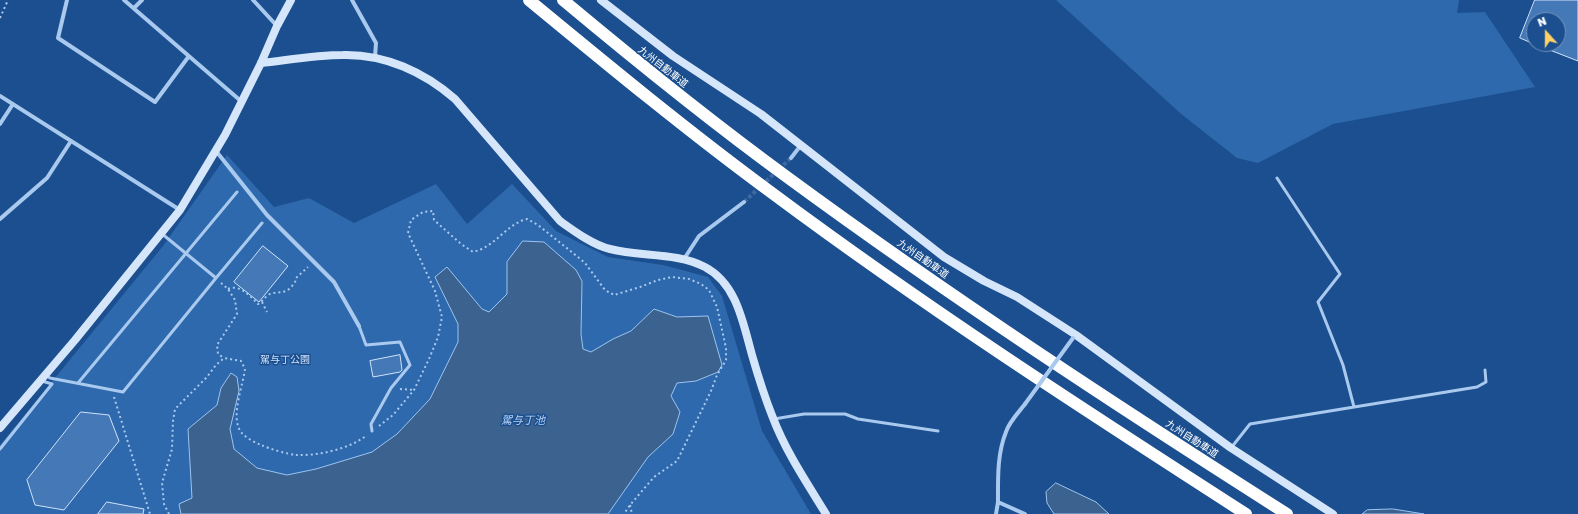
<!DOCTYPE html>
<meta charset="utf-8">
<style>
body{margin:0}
#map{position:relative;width:1578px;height:514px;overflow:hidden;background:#1b4f8f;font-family:"Golos Text",sans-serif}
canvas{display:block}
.north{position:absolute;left:1526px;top:12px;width:40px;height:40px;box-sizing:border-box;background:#1b4f8f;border:1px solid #7695bc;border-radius:50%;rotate:339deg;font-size:11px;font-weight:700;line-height:16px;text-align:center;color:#fff}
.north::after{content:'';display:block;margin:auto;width:14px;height:18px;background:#ffd166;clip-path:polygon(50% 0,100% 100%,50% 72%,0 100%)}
</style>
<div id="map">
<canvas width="1578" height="514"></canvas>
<div class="north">N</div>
</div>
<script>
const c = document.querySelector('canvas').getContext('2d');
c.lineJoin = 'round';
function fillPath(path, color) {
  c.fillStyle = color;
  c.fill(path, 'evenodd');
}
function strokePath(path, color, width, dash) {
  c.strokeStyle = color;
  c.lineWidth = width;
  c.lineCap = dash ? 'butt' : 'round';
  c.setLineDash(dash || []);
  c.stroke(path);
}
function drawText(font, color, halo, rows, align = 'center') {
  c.font = font + ' "Golos Text","Noto Sans JP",sans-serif';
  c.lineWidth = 3;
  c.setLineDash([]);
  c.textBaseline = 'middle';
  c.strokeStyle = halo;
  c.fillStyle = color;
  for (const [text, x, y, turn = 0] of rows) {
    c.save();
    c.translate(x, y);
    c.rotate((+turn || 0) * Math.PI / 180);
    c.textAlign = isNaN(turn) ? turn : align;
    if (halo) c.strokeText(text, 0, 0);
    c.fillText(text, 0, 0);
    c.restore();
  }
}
fillPath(new Path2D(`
 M1056 0H1459L1457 13 1485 12 1535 87 1333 124 1258 163 1237 158 1180 113Z
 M227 155 274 207 309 198 354 223 436 184 467 224 512 184 556 231 608 257 663 265 708 277 722 296 762 431 811 514H0V445L163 246Z`), '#2e69ad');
const water = new Path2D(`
 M523 241 544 242 576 270 582 281 581 334 583 349 591 352 613 339 631 331 654 309 677 317 708 316 722 365 718 372 696 381 677 383 671 396 680 412 673 434 648 457 608 514H181L179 504 192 498 188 429 217 405 221 388 231 373 237 377 239 391 230 429 234 449 257 468 287 475 316 469 372 452 397 434 430 399 458 342V324L435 277 447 267 482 309 489 312 507 294V262Z
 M1056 483 1096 502 1109 514H1054L1047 503 1046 492Z
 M1393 509 1424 514H1362L1367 510Z`);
fillPath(water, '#3c6290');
strokePath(water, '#9cc4f0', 1);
const building = new Path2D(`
 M1535 0H1578V61L1537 45 1558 44V20H1534V44L1520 38Z
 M263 246 288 266 259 302 234 282Z
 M400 355 402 370 400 372 373 377 370 361Z
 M81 412 109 415 119 441 64 510 35 505 27 480Z
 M107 502 144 509 143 514H98Z`);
fillPath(building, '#4478b7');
strokePath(building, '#cfe3fa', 1);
strokePath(new Path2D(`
 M744 202 791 158`), '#3d69a0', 4, [4, 2]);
strokePath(new Path2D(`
 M0 18 8 0
 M221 283 228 289 235 300 237 314 217 345 218 354 224 358
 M228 289C240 284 250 296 258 304 262 302 264 298 268 295 276 290 284 296 292 286 294 283 296 282 296 278L308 267
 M262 302 267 312
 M400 389 414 390
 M114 397 150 514
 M379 426 393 415 414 390 429 359 438 337 442 317 435 291 408 233 411 220 423 212 433 211 434 220 461 244 473 252C497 246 506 224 527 219L538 225 573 253 585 263 605 290 614 295 640 287 658 280 672 277 689 279 701 284 709 290 717 307 726 348V360L717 375 711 391 677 461 654 477 630 505 624 514
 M630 505 632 514
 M169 514 164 504 162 483 172 449 173 421 175 409 207 377 216 365 224 358 241 361 245 369C243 386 230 417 241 432 246 438 254 442 261 445 270 449 287 454 296 455 319 456 348 449 366 436`), '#a9c9ee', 2, [2, 3]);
strokePath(new Path2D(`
 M1277 178 1340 274 1318 302 1343 365 1354 407
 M216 278 262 223
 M359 326 366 345 400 342 410 365 391 388 371 424 372 431
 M47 376 50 378 123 392 216 278 161 233
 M78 383 237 192
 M774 419 804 414H845L858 419 938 431
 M1231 448 1250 424 1477 387 1486 382 1485 370
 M0 449 52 384 42 381`), '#a9c9ee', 3);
strokePath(new Path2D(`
 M67 0 58 38 155 102 189 56
 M124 0 242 102
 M253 0 277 26
 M352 0 376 43 375 57
 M134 8 142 0
 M0 96 180 210
 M0 124 13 104
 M216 151 267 215 334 282 359 326
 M791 158 801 145
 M0 219 47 178 71 141
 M684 259 699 236 744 202
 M996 514 998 502
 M1025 514 998 502C998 479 997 454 1006 432 1009 422 1019 412 1025 404`), '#a9c9ee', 4);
strokePath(new Path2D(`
 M601 0 673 56 761 114 944 257 984 281 1017 297 1076 335 1231 448 1333 514
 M261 63C288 60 316 55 343 55 385 54 424 72 455 99L560 221C574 231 593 245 610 249 641 257 676 252 705 267 737 284 743 323 752 355 758 376 765 398 773 418 786 452 807 483 826 514
 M0 428 75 340 180 210 225 135 261 63 277 26 291 0`), '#d6e6fa', 8);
strokePath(new Path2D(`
 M529 0C609 66 689 132 772 193 925 307 1086 411 1246 514
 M563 0C636 61 710 121 787 177 949 296 1117 406 1287 514`), '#fff', 12);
strokePath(new Path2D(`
 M1025 404 1073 338`), '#a9c9ee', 4);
drawText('10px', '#fff', '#1b4f8f', [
 ["九州自動車道",663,67,38],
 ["九州自動車道",923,259,35],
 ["九州自動車道",1192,439,33]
]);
drawText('10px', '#cfe3fa', '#1b4f8f', [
 ["駕与丁公園",285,360]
]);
drawText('italic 11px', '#b5d3f5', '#1b4f8f', [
 ["駕与丁池",523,421]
]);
</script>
